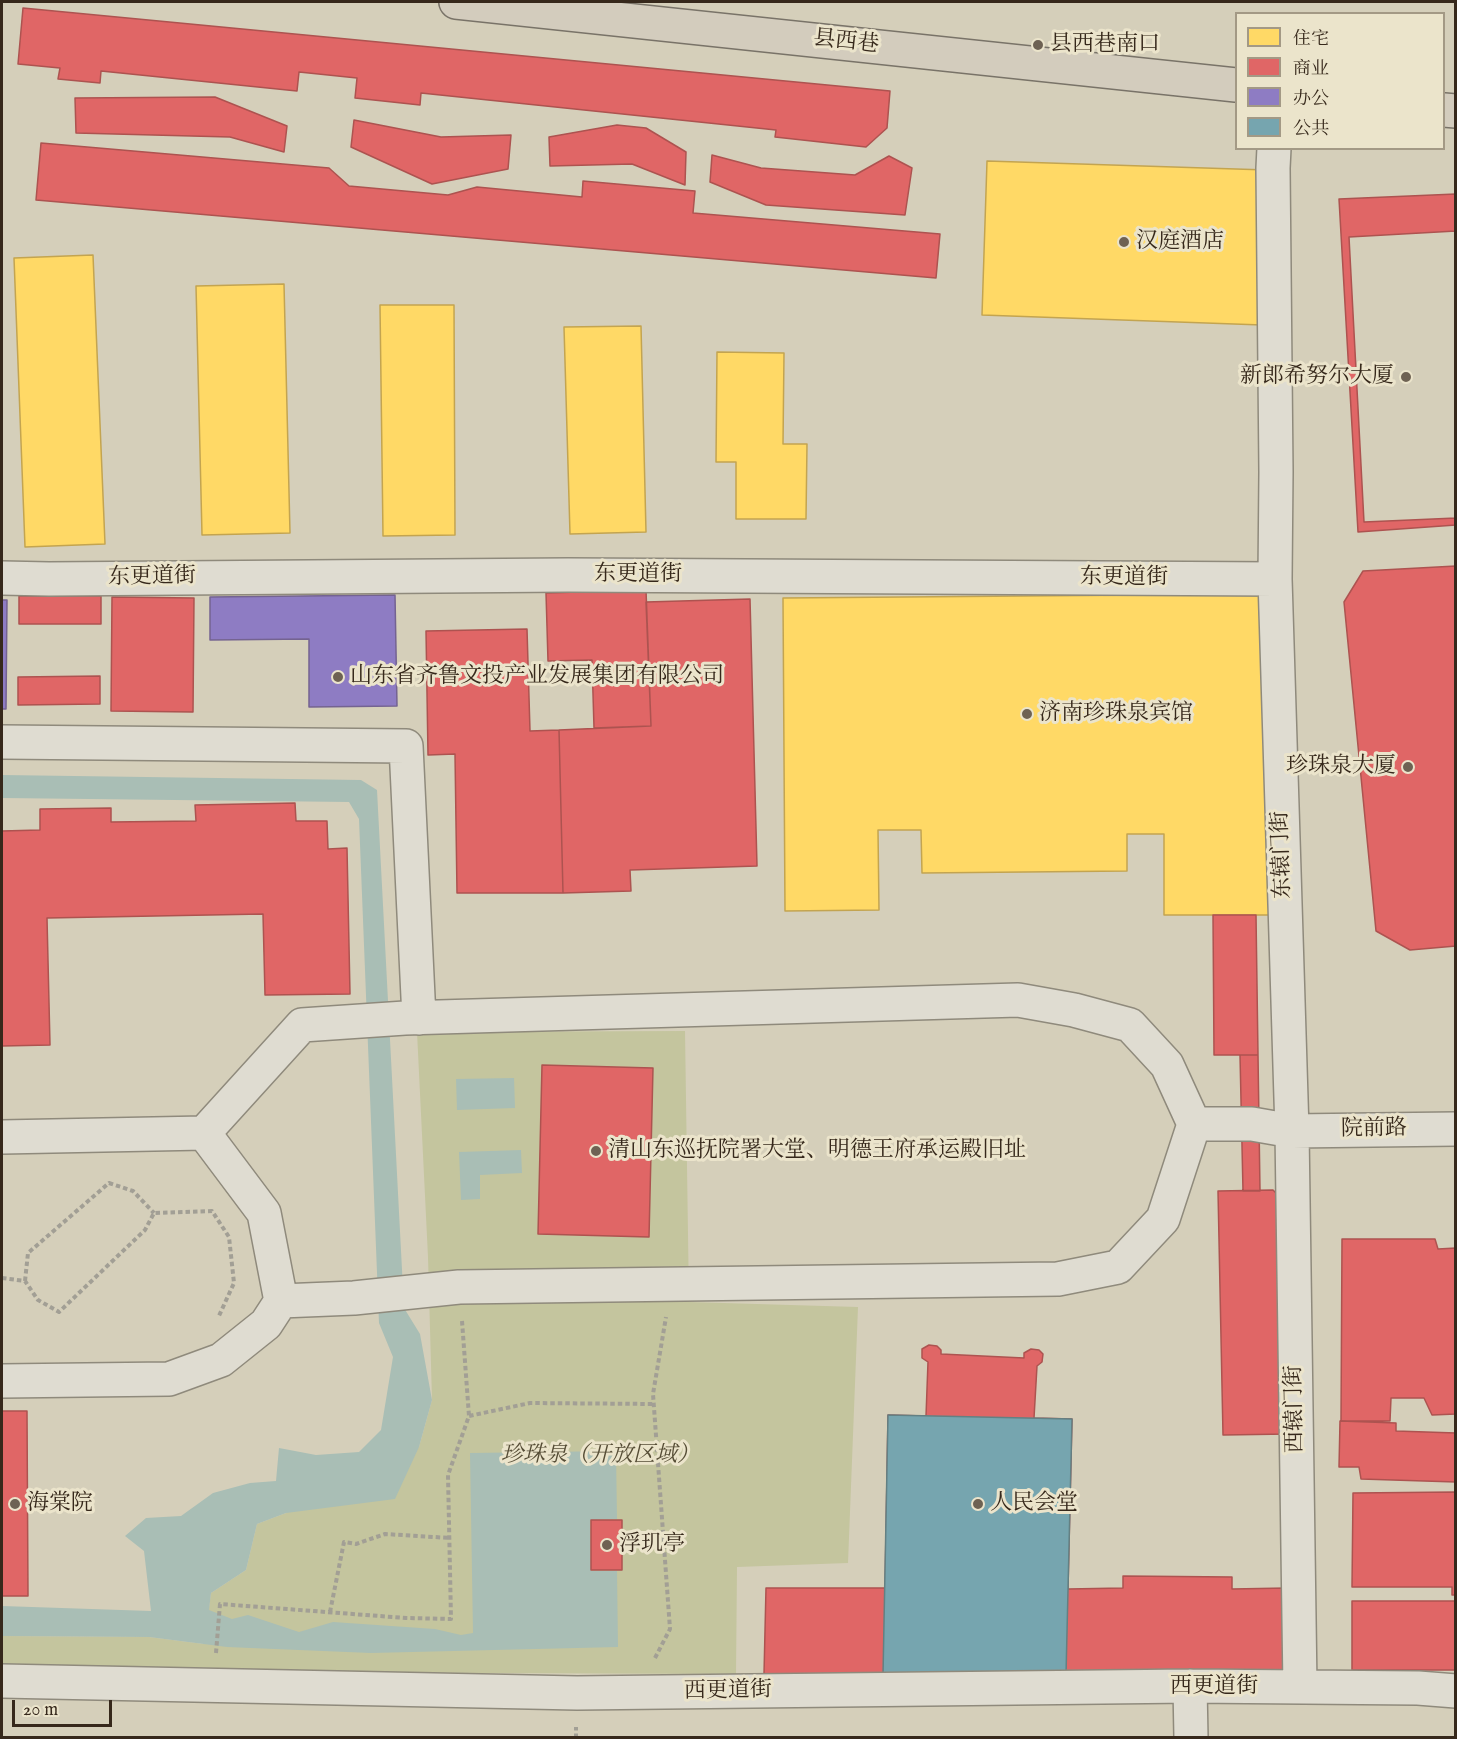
<!DOCTYPE html>
<meta charset="utf-8">
<style>
body{margin:0}
#map{position:relative;width:1457px;height:1739px;overflow:hidden;background:#d5cfba;font-family:"IM FELL English","Noto Serif SC",serif}
canvas{display:block}
.frame{position:absolute;inset:0;border:3px solid #36281b;pointer-events:none}
.legend{position:absolute;left:1235px;top:12px;width:210px;height:138px;box-sizing:border-box;background:#ebe4cb;border:2px solid #a39985;margin:0;padding:8px 10px;list-style:none;font-size:18px;color:#36281b}
.legend li{display:flex;align-items:center;gap:12px;height:30px}
.legend b{width:30px;border:2px solid #a39985}
.scale{position:absolute;left:12px;top:1700px;width:100px;height:27px;box-sizing:border-box;border:3px solid #36281b;border-top:0;padding-left:8px;font-size:18px;line-height:21px;white-space:nowrap;color:#36281b;-webkit-text-stroke:4px #ebe4cb;paint-order:stroke}
</style>
<div id="map">
<canvas width="1457" height="1739"></canvas>
<div class="frame"></div>
<ul class="legend">
<li><b style="height:16px;background:#ffd966"></b>住宅</li>
<li><b style="height:16px;background:#e06666"></b>商业</li>
<li><b style="height:16px;background:#8e7cc3"></b>办公</li>
<li><b style="height:16px;background:#76a5af"></b>公共</li>
</ul>
<div class="scale">20 m</div>
</div>
<script>
const c = document.querySelector('canvas').getContext('2d');
c.lineJoin = 'round';
function fillPath(path, color) {
  c.fillStyle = color;
  c.fill(path, 'evenodd');
}
function strokePath(path, color, width, dash) {
  c.strokeStyle = color;
  c.lineWidth = width;
  c.lineCap = dash ? 'butt' : 'round';
  c.setLineDash(dash || []);
  c.stroke(path);
}
function drawText(font, color, halo, rows, align = 'center') {
  c.font = font + ' "IM FELL English","Noto Serif SC",serif';
  c.lineWidth = 6;
  c.setLineDash([]);
  c.textBaseline = 'middle';
  c.strokeStyle = halo;
  c.fillStyle = color;
  for (const [text, x, y, turn = 0] of rows) {
    c.save();
    c.translate(x, y);
    c.rotate((+turn || 0) * Math.PI / 180);
    c.textAlign = isNaN(turn) ? turn : align;
    if (halo) c.strokeText(text, 0, 0);
    c.fillText(text, 0, 0);
    c.restore();
  }
}
fillPath(new Path2D(`
 M685 1031 689 1302 858 1307 848 1563 737 1567 736 1674 2 1671V1636L149 1637 204 1644 211 1593 246 1570 257 1524 286 1513 419 1447 432 1400 428 1257 417 1032Z`), '#c4c59e');
fillPath(new Path2D(`
 M2 775 361 780 377 790 404 1308 420 1334 432 1400 419 1447 395 1499 286 1513 257 1524 246 1570 211 1593 209 1610 232 1619 248 1615 299 1632 333 1622 435 1629 461 1635 473 1633 470 1453 616 1451 617 1519 590 1520 591 1571H617L618 1647 371 1653 227 1647 149 1637 2 1636V1606L151 1611 144 1551 125 1536 146 1518 181 1516 213 1493 250 1483 276 1481 279 1448 316 1455 359 1452 381 1430 393 1357 379 1323 359 819 349 802 2 798Z
 M514 1078 515 1108 457 1110 456 1079Z
 M521 1150 522 1173 480 1175V1199L461 1200 459 1152Z`), '#a9beb5');
const homes = new Path2D(`
 M987 161 1267 170 1262 325 982 315Z
 M93 255 105 544 25 547 14 258Z
 M284 284 290 533 202 535 196 286Z
 M380 305H454L455 535 383 536Z
 M641 326 646 532 570 534 564 327Z
 M717 352 784 353 783 444H807L806 519H736V462H716Z
 M1268 594 1271 915H1164V834H1127V871L922 873 921 830H878L879 910 785 911 783 598Z`);
fillPath(homes, '#ffd966');
strokePath(homes, '#c3a450', 1.5);
const shops = new Path2D(`
 M23 8 890 91 887 128 866 147 775 137 776 130 421 93 420 105 355 98 357 78 299 72 297 91 101 71 100 83 58 79 60 68 18 64Z
 M215 97 287 126 284 152 230 137 76 133 75 98Z
 M354 120 441 137 511 135 508 169 432 184 351 147Z
 M617 125 646 128 686 152 685 185 632 164 550 166 549 137Z
 M41 143 329 168 349 186 448 195 477 187 582 197 583 181 695 191 693 213 940 234 936 278 36 200Z
 M712 155 761 168 855 175 889 156 912 168 905 215 766 205 710 182Z
 M1456 194V525L1358 532 1339 199Z
 M1456 231V518L1364 522 1349 237Z
 M1456 566V946L1410 950 1376 931 1344 602 1363 571Z
 M646 590 651 726 594 728 592 660 548 661 546 593Z
 M19 596H101V624H19Z
 M112 597 194 598 193 712 111 711Z
 M750 599 757 866 630 870 631 891 563 893 559 730 651 726 646 602Z
 M527 629 530 731 559 730 563 893H457L455 754 428 755 426 631Z
 M100 676V704L18 705V677Z
 M295 803 296 821H327L328 849 347 848 350 994 265 995 263 914 47 918 50 1045 2 1046V831L40 830V809L111 808V822L196 821 195 805Z
 M1213 915H1256L1258 1055H1214Z
 M1240 1055H1258L1260 1191H1243Z
 M542 1065 653 1068 649 1237 538 1234Z
 M1273 1190 1284 1201 1288 1434 1223 1435 1218 1191Z
 M1342 1239H1435L1438 1249 1456 1248V1414L1432 1415 1424 1398H1391L1390 1421H1341Z
 M929 1345 937 1346 941 1350V1354L1024 1358V1353L1031 1349 1039 1350 1043 1354 1042 1362 1037 1366 1034 1418 1072 1419 1068 1589 1123 1588V1576L1232 1577V1589L1287 1588V1676L764 1674 766 1588H885L888 1415 926 1416 928 1362 922 1358V1349Z
 M2 1411H27L28 1596H2Z
 M1340 1421 1396 1423V1431L1456 1433V1482L1361 1479 1359 1467H1339Z
 M1456 1492V1595H1452V1587H1352L1353 1493Z
 M591 1520H622V1570H591Z
 M1352 1601H1456V1670H1352Z`);
fillPath(shops, '#e06666');
strokePath(shops, '#ad5350', 1.5);
const offices = new Path2D(`
 M395 595 397 706 309 707V639L210 640V597Z
 M2 600H7L6 709H2Z`);
fillPath(offices, '#8e7cc3');
strokePath(offices, '#746391', 1.5);
const public = new Path2D(`
 M888 1415 1072 1419 1066 1675H883Z`);
fillPath(public, '#76a5af');
strokePath(public, '#638083', 1.5);
const minor = new Path2D(`
 M1274 148 1273 168 1276 472 1275 579 1292 1131 1300 1687
 M2 578 49 579 568 575 1275 579
 M2 742 406 746 419 1018
 M1194 1124H1252L1292 1131 1456 1129
 M204 1133 302 1025 405 1018 1018 1000 1074 1010 1130 1025 1167 1065 1194 1124 1163 1219 1118 1267 1058 1279 459 1287 354 1298 281 1301
 M2 1137 204 1133 264 1213 281 1301 266 1324 221 1360 169 1379 2 1381
 M2 1681 577 1693 1190 1686 1418 1688 1456 1691
 M1190 1686 1191 1738`);
const major = new Path2D(`
 M456 2 1236 85
 M1444 110 1456 111`);
strokePath(minor, '#8f8a7c', 36);
strokePath(major, '#797368', 36);
strokePath(new Path2D(`
 M2 1278 25 1281 38 1300 59 1312 145 1230 154 1213 212 1211 229 1237 234 1283 218 1318
 M25 1281 28 1253 109 1183 133 1191 154 1213
 M462 1321 469 1416
 M330 1612 344 1542 356 1544 385 1534 450 1538
 M216 1653 220 1604 406 1618 451 1619 448 1475 469 1416 530 1403 654 1404
 M655 1658 670 1629 653 1394 666 1317
 M576 1738V1727`), '#a29f95', 4, [4.5, 3]);
strokePath(minor, '#dfdcd1', 33);
strokePath(major, '#d3ccbd', 33);
for (const [x, y, r, color] of [
 [1038,45,6,"#6e6253"],
 [1124,242,6,"#6e6253"],
 [1406,377,6,"#6e6253"],
 [338,677,6,"#6e6253"],
 [1027,714,6,"#6e6253"],
 [1408,767,6,"#6e6253"],
 [596,1151,6,"#6e6253"],
 [15,1504,6,"#6e6253"],
 [978,1504,6,"#6e6253"],
 [607,1545,6,"#6e6253"]
]) {
  const dot = new Path2D();
  dot.arc(x, y, r, 0, 2 * Math.PI);
  c.fillStyle = color;
  c.fill(dot);
  strokePath(dot, '#ebe4cb', 2);
}
drawText('22px', '#36281b', '#ebe4cb', [
 ["县西巷",846,43,6],
 ["东更道街",638,575],
 ["东更道街",152,578,-1],
 ["东更道街",1124,578],
 ["东辕门街",1283,855,-92],
 ["院前路",1374,1130,-1],
 ["西辕门街",1296,1409,-91],
 ["西更道街",1214,1687],
 ["西更道街",728,1692,-1]
]);
drawText('22px', '#36281b', '#ebe4cb', [
 ["县西巷南口",1050,45],
 ["汉庭酒店",1136,242],
 ["新郎希努尔大厦",1394,377,"right"],
 ["山东省齐鲁文投产业发展集团有限公司",350,677],
 ["济南珍珠泉宾馆",1039,714],
 ["珍珠泉大厦",1396,767,"right"],
 ["清山东巡抚院署大堂、明德王府承运殿旧址",608,1151],
 ["海棠院",27,1504],
 ["人民会堂",990,1504],
 ["浮玑亭",619,1545]
], 'left');
drawText('italic 22px', '#564d36', '#ebe4cb', [
 ["珍珠泉（开放区域）",600,1456]
]);
</script>
